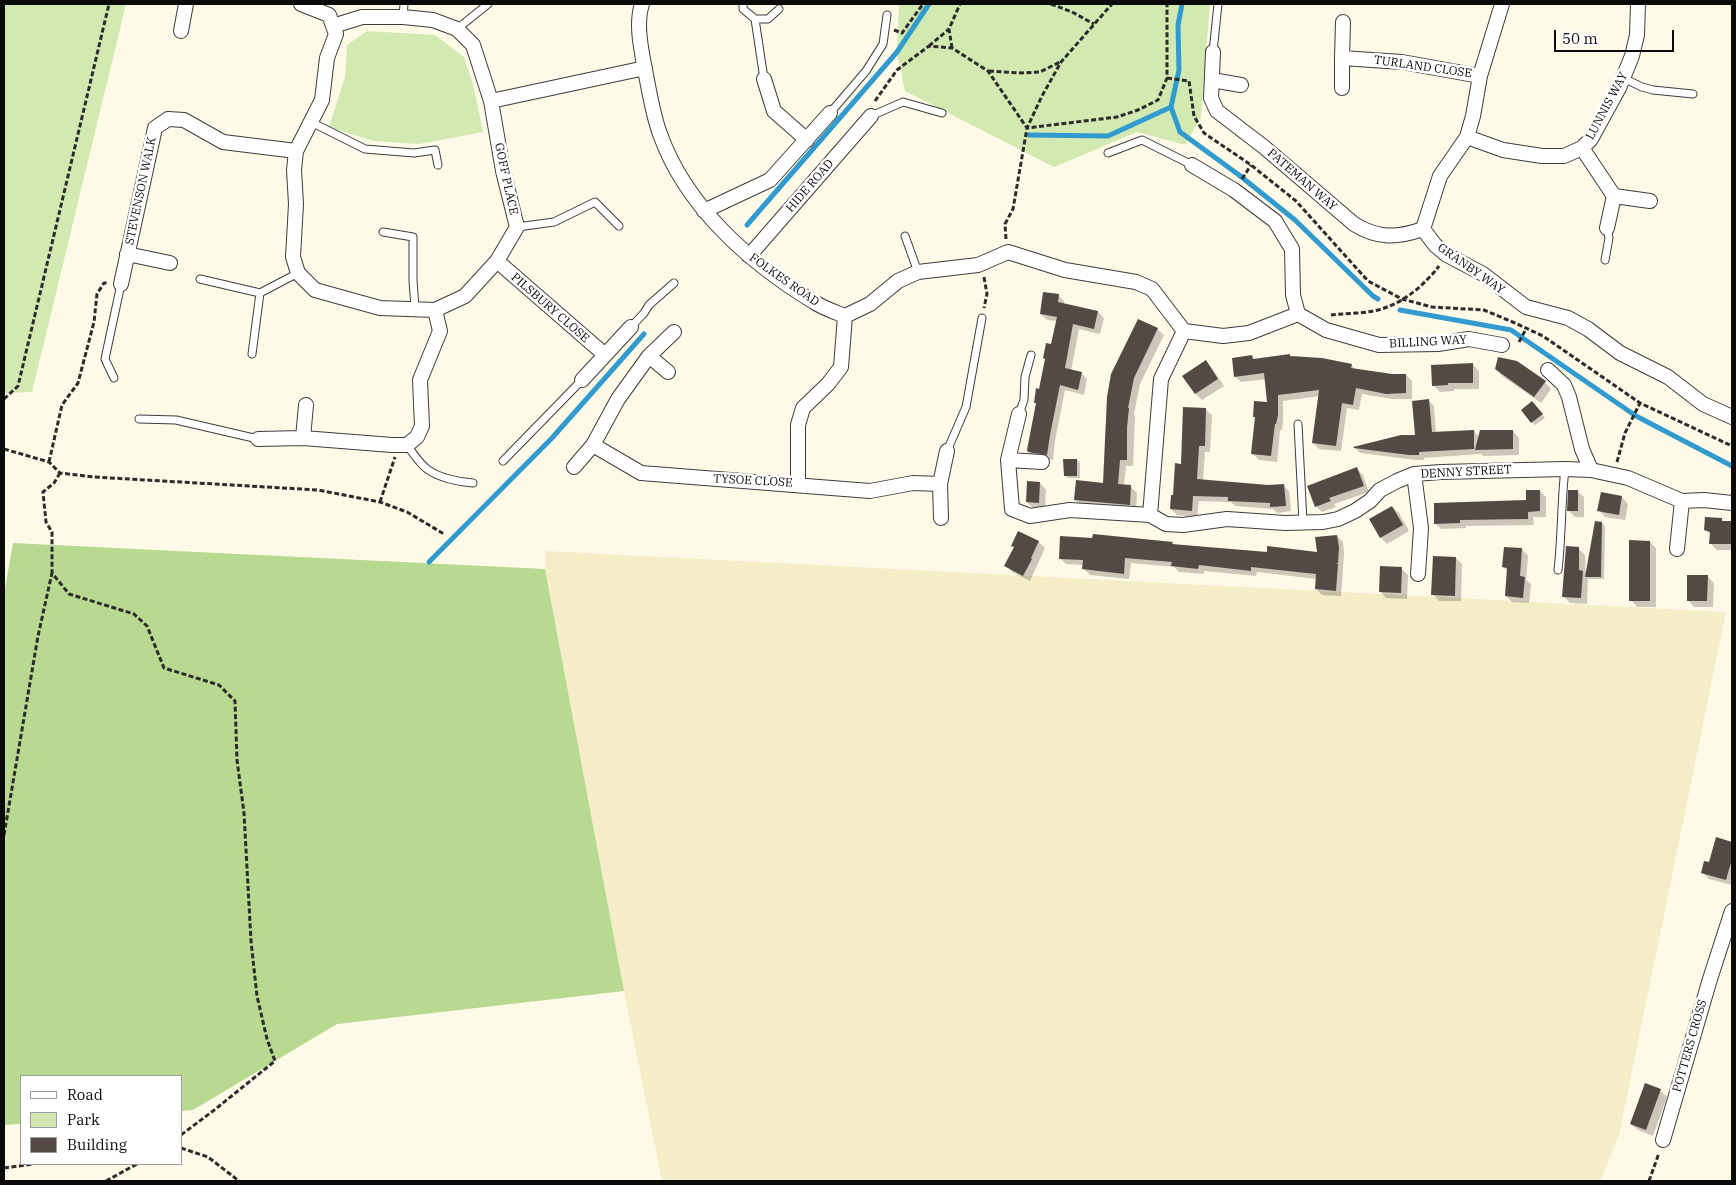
<!DOCTYPE html>
<style>
body{margin:0}
#map{position:relative;width:1736px;height:1185px;overflow:hidden;background:#fff9e7;font-family:"IBM Plex Serif",serif}
canvas{display:block}
.frame{position:absolute;inset:0;border:5px solid #0a0a0a;pointer-events:none}
.legend{position:absolute;left:20px;top:1075px;width:162px;height:90px;box-sizing:border-box;background:#fff;border:1px solid #9d9d9d;margin:0;padding:6px 9px;list-style:none;font-size:15px;color:#0a0a0a}
.legend li{display:flex;align-items:center;gap:10px;height:25px}
.legend b{width:25px;border:1px solid #9d9d9d}
.scale{position:absolute;left:1554px;top:30px;width:120px;height:22px;box-sizing:border-box;border:2px solid #0a0a0a;border-top:0;padding-left:6px;font-size:15px;line-height:18px;white-space:nowrap;color:#0a0a0a;-webkit-text-stroke:4px #fff;paint-order:stroke}
</style>
<div id="map">
<canvas width="1736" height="1185"></canvas>
<div class="frame"></div>
<ul class="legend">
<li><b style="height:6px;background:#fff"></b>Road</li>
<li><b style="height:14px;background:#d2e9b1"></b>Park</li>
<li><b style="height:14px;background:#534a46"></b>Building</li>
</ul>
<div class="scale">50 m</div>
</div>
<script>
const c = document.querySelector('canvas').getContext('2d');
c.lineJoin = 'round';
function fillPath(path, color) {
  c.fillStyle = color;
  c.fill(path, 'evenodd');
}
function strokePath(path, color, width, dash) {
  c.strokeStyle = color;
  c.lineWidth = width;
  c.lineCap = dash ? 'butt' : 'round';
  c.setLineDash(dash || []);
  c.stroke(path);
}
function drawText(font, color, halo, rows, align = 'center') {
  c.font = font + ' "IBM Plex Serif",serif';
  c.lineWidth = 5;
  c.setLineDash([]);
  c.textBaseline = 'middle';
  c.strokeStyle = halo;
  c.fillStyle = color;
  for (const [text, x, y, turn = 0] of rows) {
    c.save();
    c.translate(x, y);
    c.rotate((+turn || 0) * Math.PI / 180);
    c.textAlign = isNaN(turn) ? turn : align;
    if (halo) c.strokeText(text, 0, 0);
    c.fillText(text, 0, 0);
    c.restore();
  }
}
fillPath(new Path2D(`
 M546 551 1726 612 1619 1135 1600 1181H662L624 991 545 569Z`), '#f4edc8');
fillPath(new Path2D(`
 M4 4H126L32 392 4 393Z
 M899 4H1210L1201 117 1185 145 1137 132 1054 167 905 91 897 52Z
 M367 31 435 35 464 57 473 84 483 132 419 144 374 141 329 127 345 77 347 45Z`), '#d2e9b1');
fillPath(new Path2D(`
 M13 543 545 569 624 991 337 1024 193 1110 181 1111V1076H21V1124L4 1125V594Z`), '#b7d990');
fillPath(new Path2D(`
 M1058 295 1064 301V304L1098 312 1104 318 1100 334 1079 329 1071 371 1081 373 1087 379 1084 395 1065 390 1055 441 1053 460 1035 458 1029 452 1037 405 1035 402 1040 390 1057 321 1047 320 1041 314Z
 M1157 329 1164 335 1140 384 1134 414 1135 416 1133 466H1126L1124 486 1131 487 1137 493 1136 511 1082 506 1075 500 1105 484 1108 397Z
 M1289 355 1291 357 1351 365 1356 370 1392 376 1406 375 1412 381V399H1392L1362 394 1359 410 1347 408 1341 451 1319 449 1313 443 1320 396 1283 401V422L1282 430H1280L1277 462 1259 460 1253 454 1256 419 1254 416 1268 403 1266 379 1241 382 1235 376 1252 357 1255 360Z
 M1206 362 1212 368 1224 386 1202 400 1196 394Z
 M1473 365 1479 371V389H1454V391L1440 392 1433 385Z
 M1496 369 1545 382 1551 389 1541 403 1502 376Z
 M1429 401 1434 406 1436 433 1474 431 1479 437 1513 431 1519 438V455L1483 456 1481 454 1424 458V460H1416L1360 453 1355 448 1416 436Z
 M1535 405 1545 418 1535 425 1532 422Z
 M1205 409 1212 415 1210 452H1205L1203 481 1268 486 1283 485 1289 491 1291 511 1277 513 1273 509 1235 506 1231 502 1199 501 1197 517 1177 515 1171 509 1182 465Z
 M1077 460 1080 463V478H1068L1066 476Z
 M1357 469 1363 475 1369 492 1334 504 1336 507 1322 512 1316 506Z
 M1040 483 1046 490 1045 509 1033 508 1027 502Z
 M1540 491 1546 497V517H1533L1534 525 1466 526V528L1441 529 1435 523 1528 501Z
 M1577 491 1584 497V517H1575L1568 510Z
 M1622 497 1628 504 1625 520 1605 517 1599 510Z
 M1392 507 1399 513 1409 531 1387 544 1381 538Z
 M1721 519 1725 522 1732 523V550H1717L1710 543 1711 535 1706 530Z
 M1602 523 1605 526 1604 579H1588L1587 604 1570 603 1563 596 1578 548 1585 555 1586 575Z
 M1337 536 1343 542 1344 554 1343 569 1342 570 1343 571 1341 596 1322 595 1316 589 1317 579 1257 572 1256 576 1204 571V574L1179 572 1174 567 1131 563 1129 579 1090 575 1084 569V565L1066 564 1060 558 1172 544 1174 545 1268 554 1318 553Z
 M1039 542 1045 548 1030 581 1012 572 1006 565Z
 M1650 542 1656 548V607H1637L1631 600Z
 M1522 549 1528 556 1526 580 1531 584 1529 603 1512 602 1506 596 1508 571 1503 567Z
 M1456 558 1462 564 1461 601H1439L1433 594Z
 M1402 569 1408 575 1407 599 1386 598 1380 591Z
 M1707 576 1714 583 1713 607H1694L1688 600Z
 M1717 839 1732 843V885L1709 879 1702 872 1710 864Z
 M1660 1090 1667 1097 1653 1136 1638 1130 1631 1124Z`), '#0003');
strokePath(new Path2D(`
 M1171 107 1179 70 1178 25 1182 4
 M1029 135 1108 136 1171 107 1180 132 1239 175 1295 220 1373 296 1378 299
 M747 225 897 52 929 4
 M1400 310 1511 330 1636 416 1732 466
 M429 562 552 438 644 334`), '#319bcf', 5);
fillPath(new Path2D(`
 M1043 292 1059 294 1058 302 1098 311 1094 329 1073 324 1065 368 1082 372 1078 390 1060 385 1050 435 1047 455 1028 452 1027 450 1036 403H1034L1036 388 1039 389 1045 359 1043 358 1046 343 1051 344 1057 317 1040 314Z
 M1138 319 1158 328 1134 378 1128 408H1129L1127 428V460H1120L1118 484 1131 485 1130 505 1074 500 1076 480 1103 483 1107 397 1111 374Z
 M1290 354V356L1322 358 1352 364 1351 368 1392 374H1406V393L1386 394 1356 388 1353 405 1342 403 1336 446 1312 443 1319 390 1278 395V415L1276 424H1275L1271 456 1251 454 1255 417H1253L1254 401 1267 402 1264 373 1234 377 1232 358 1252 355 1253 359Z
 M1498 357 1517 361 1546 381 1534 397 1495 369Z
 M1206 360 1218 379 1195 394 1182 376Z
 M1473 363V383H1448V385L1432 386 1431 365Z
 M1429 399 1432 432 1474 430V449L1419 452V455H1409L1354 448 1353 447 1401 435H1415L1412 401Z
 M1532 401 1543 414 1531 423 1521 410Z
 M1183 407 1206 408 1205 446H1199L1197 479 1268 485 1284 484 1286 506 1270 507V503L1228 501V497L1193 496 1192 511 1170 509 1171 495H1173L1175 463 1181 464Z
 M1480 430H1513V449L1475 450Z
 M1063 459H1077V476H1064Z
 M1357 467 1364 486 1329 498 1331 501 1315 507 1307 486Z
 M1027 481 1040 482 1039 503 1026 502Z
 M1526 490H1540V511L1528 512V519L1460 520V523L1434 524V503L1526 500Z
 M1568 490H1578V511H1567Z
 M1601 492 1622 496 1619 515 1597 511Z
 M1392 506 1403 525 1380 538 1369 519Z
 M1705 517 1722 518V521H1732V544H1709L1710 532 1704 530Z
 M1595 521 1602 522 1601 577H1585Z
 M1018 531 1039 541 1031 558 1032 559 1023 576 1004 566 1014 547 1011 546Z
 M1093 534 1173 542 1172 544 1267 552V546L1317 552 1315 537 1337 535 1339 547 1338 563 1336 564H1338L1336 591 1315 589 1316 574 1251 567V571L1199 565 1198 569 1171 566 1172 562 1125 558 1124 574 1082 569 1083 560 1059 559 1060 536 1092 538Z
 M1629 540 1650 541V601H1629Z
 M1566 546 1579 547V570L1583 571 1581 598 1562 597Z
 M1504 547 1522 548 1520 576 1525 577 1523 598 1505 596 1507 568 1502 567Z
 M1433 556 1456 557 1455 596 1431 595Z
 M1380 566 1402 567 1401 593 1379 592Z
 M1687 575H1708L1707 601H1687Z
 M1716 837 1732 842V859L1726 880 1701 873 1704 861 1709 862Z
 M1645 1083 1661 1089 1646 1130 1630 1124Z`), '#534a46');
const lane = new Path2D(`
 M743 4V9L755 19H768L779 9
 M403 17 404 4
 M755 19 764 79
 M457 29 488 4
 M1213 52 1218 4
 M1623 78 1642 87 1653 90 1693 94
 M830 113 866 71 883 44 887 15
 M871 116 903 102 942 113
 M311 122 365 149 414 153 435 150 438 165
 M1108 153 1142 140 1192 165
 M517 227 554 222 595 202 619 226
 M383 232 413 237V280L415 309
 M905 236 918 272
 M1605 260 1609 238 1607 228
 M200 279 260 293 298 273
 M631 327 644 313 649 305 674 283
 M252 354 260 293
 M114 378 105 359 121 284
 M1019 414 1024 400 1025 377 1031 355
 M139 419 176 420 258 439
 M1298 424 1303 522
 M407 445C413 453 419 463 427 469 439 478 459 482 473 483
 M947 451 966 407 982 318
 M503 461 582 380
 M1558 570C1562 536 1561 502 1565 469`);
const street = new Path2D(`
 M301 4 329 15 336 34 327 58 322 100 296 151 294 170 296 204 293 257 298 273 315 290 380 308 435 310 465 296 497 261 517 227 503 171 491 101 473 45 457 29 433 20 403 17H362L333 26
 M642 4C635 25 642 53 646 75 650 95 653 115 660 134 686 207 750 263 814 302 823 308 835 312 845 316
 M1343 22 1342 58 1402 62 1480 76
 M181 31 186 4
 M1213 52 1211 98 1217 111 1264 147 1354 224C1378 239 1397 238 1423 229
 M764 79 774 111 807 140
 M1212 80 1241 85
 M1342 88V58
 M491 101 645 68
 M1467 137 1503 150 1542 156H1564L1582 148 1591 139 1619 88 1632 56 1637 35 1638 4
 M1582 148 1614 196 1607 228
 M1192 165 1234 190 1275 221 1292 249 1293 295 1298 314
 M1614 196 1650 201
 M704 211 770 180 830 113
 M1423 229 1435 245 1447 255 1483 274 1526 307 1568 318 1588 329 1620 353 1668 377 1703 404 1732 417
 M1423 229 1440 176 1467 137 1473 116 1480 76 1502 4
 M127 254 170 263
 M749 256 871 116
 M497 261 604 354
 M121 284 155 128 168 119 184 120 223 142 296 151
 M845 316 870 304 898 281 918 272 978 265 1008 252 1065 270 1136 282 1152 289 1184 331 1161 379 1150 515
 M1184 331 1223 336 1249 333 1298 314 1326 330 1379 345 1438 344 1469 339 1502 345
 M649 356 668 372
 M1548 370 1564 385 1569 397 1582 449 1591 470
 M582 380 631 327
 M1019 414 1008 460 1012 509 1030 516 1070 510 1150 515 1166 524 1183 525 1227 519 1285 523 1323 522 1338 519 1355 511 1370 501 1380 490 1397 481 1414 474 1441 472 1565 469 1591 470 1628 478 1682 501 1704 500 1732 503
 M303 438 306 405
 M258 439 303 438 392 445H407L417 437 422 426 420 380 440 331 435 310
 M593 445 641 473 870 491 913 483 940 484
 M1008 460 1042 462
 M574 467 593 445 618 399 649 356 674 332
 M1414 474 1421 528 1418 574
 M798 485V425L803 408 828 384 841 367 845 316
 M941 518 940 484 947 451
 M1677 549 1682 501
 M1663 1140 1710 979 1732 911`);
strokePath(lane, '#3d3d3d', 9);
strokePath(street, '#3d3d3d', 16);
strokePath(new Path2D(`
 M1051 4 1072 12 1094 24
 M894 30 902 33 923 4
 M929 46 949 29
 M952 48 949 29 960 4
 M989 71 1021 73 1040 72 1060 62
 M1167 78 1189 81 1194 116 1204 133 1251 165 1296 201 1368 281 1402 299 1432 307 1484 310 1515 323 1543 336 1640 403 1732 446
 M875 101 897 70 929 46 952 48 988 71 1027 128 1117 117 1138 110 1158 100 1167 78V4
 M1242 179 1251 165
 M1006 239 1005 224 1013 209 1027 128 1042 96 1061 62 1112 4
 M984 277 987 294 984 308
 M1331 315C1349 313 1370 314 1387 307 1407 300 1426 283 1439 266
 M1519 342 1526 329
 M4 399 18 386 109 4
 M4 449 49 462 60 473 94 477 318 490 380 502 407 512 444 534
 M49 462 62 405 78 383 94 322 97 294 104 283H108
 M1617 462 1625 433 1640 403
 M60 473 54 483 43 492 46 522 52 532V573L69 594 134 614 147 626 164 668 219 685 235 701 237 760 244 813 251 941 257 996 267 1039 275 1061 213 1111 181 1135
 M380 502 395 457
 M4 835 38 636 52 573
 M181 1148 208 1157 239 1181
 M4 1168 33 1164
 M106 1181 137 1164
 M1649 1181 1659 1153`), '#2c2c2c', 3, [5, 2.5]);
strokePath(lane, '#fff', 7);
strokePath(street, '#fff', 14);
drawText('12px', '#0a0a0a', '#fff', [
 ["TURLAND CLOSE",1423,67,8],
 ["LUNNIS WAY",1607,106,-62],
 ["GOFF PLACE",506,179,78],
 ["PATEMAN WAY",1302,180,41],
 ["HIDE ROAD",810,186,-49],
 ["STEVENSON WALK",141,191,-78],
 ["GRANBY WAY",1471,269,35],
 ["FOLKES ROAD",784,280,35],
 ["PILSBURY CLOSE",550,308,41],
 ["BILLING WAY",1428,342,-3],
 ["DENNY STREET",1466,472,-3],
 ["TYSOE CLOSE",753,481,3],
 ["POTTERS CROSS",1690,1046,-74]
]);
</script>
